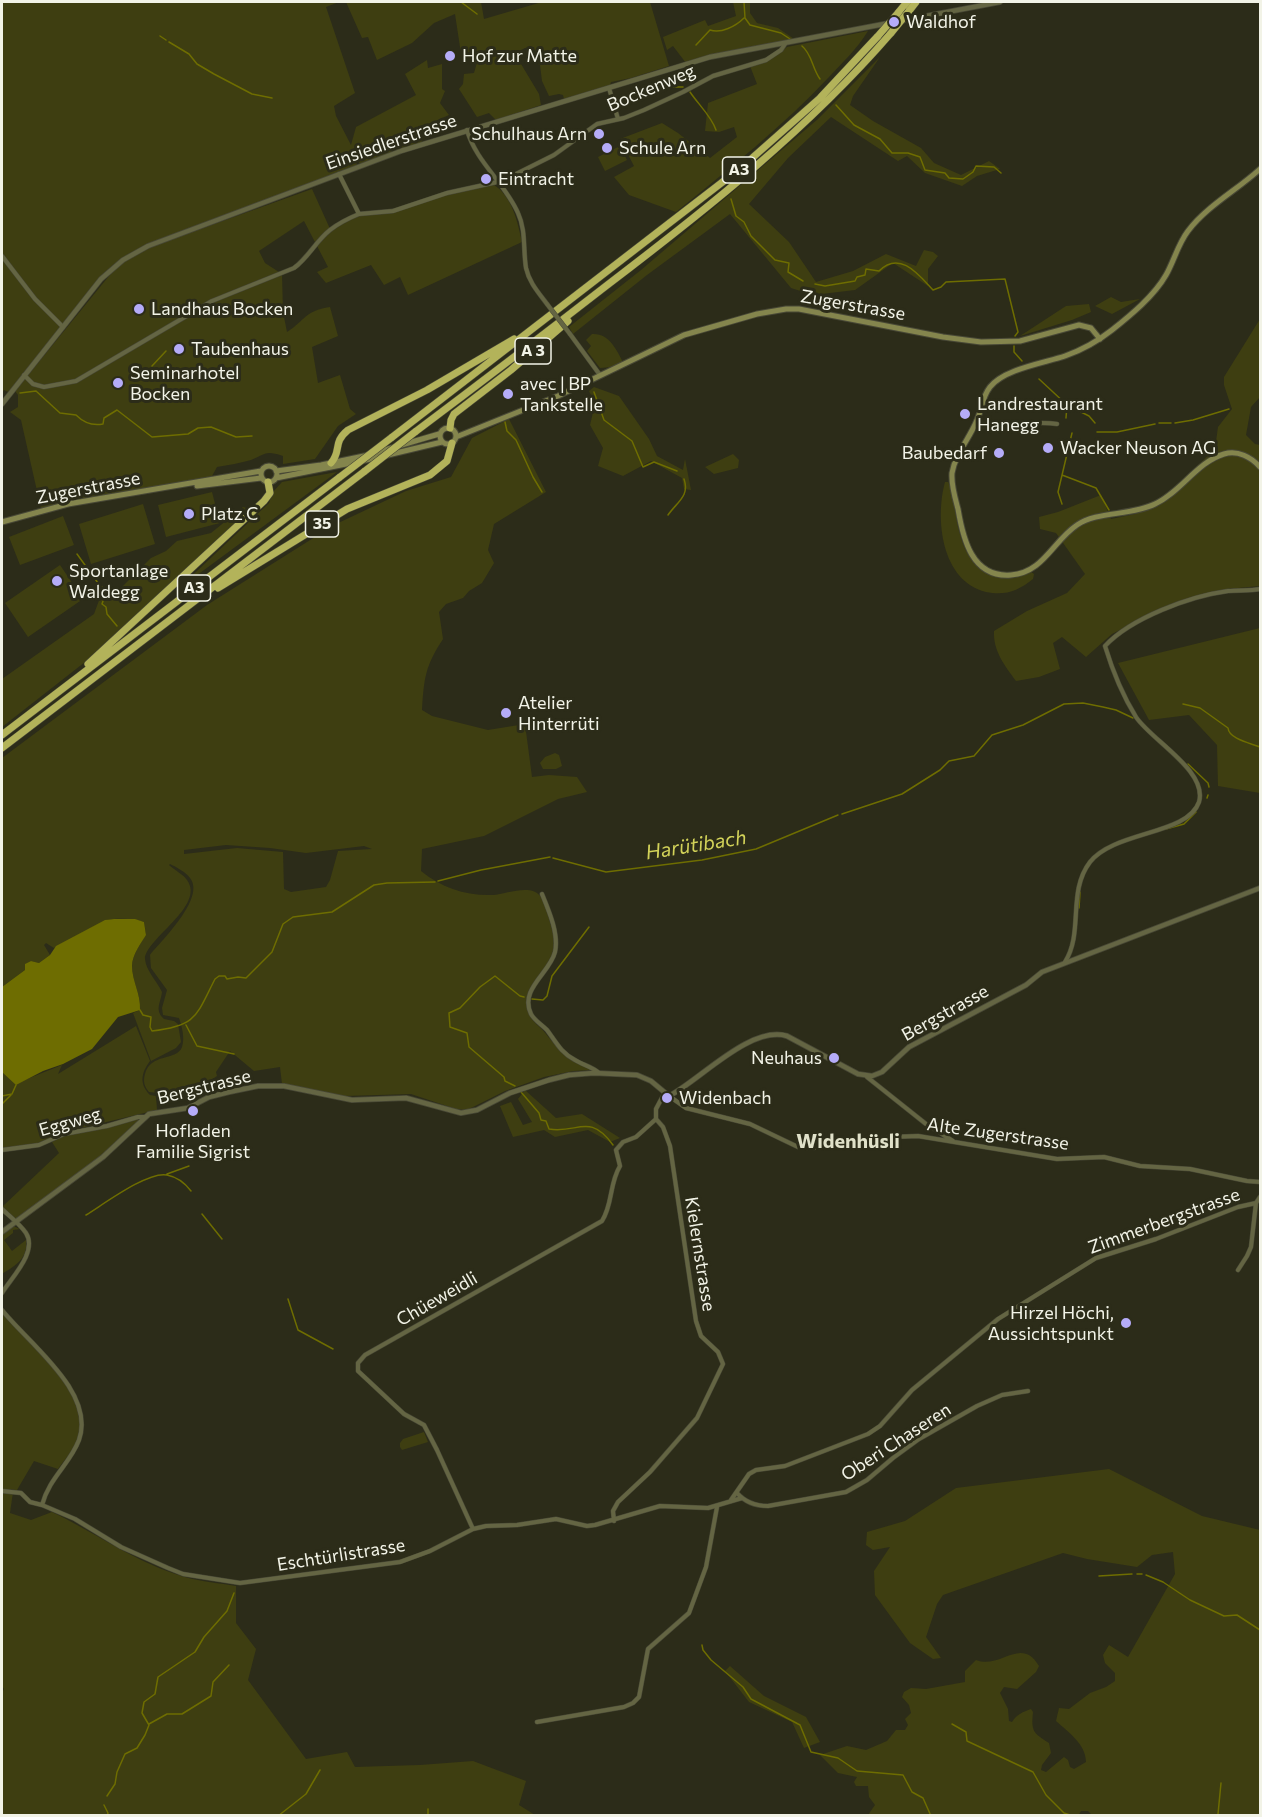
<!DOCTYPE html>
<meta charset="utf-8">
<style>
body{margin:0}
#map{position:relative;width:1262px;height:1817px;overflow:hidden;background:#2c2c19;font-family:Commissioner,sans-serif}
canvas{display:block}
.frame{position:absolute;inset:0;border:3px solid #f2f3e7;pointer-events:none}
</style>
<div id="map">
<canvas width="1262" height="1817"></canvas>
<div class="frame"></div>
</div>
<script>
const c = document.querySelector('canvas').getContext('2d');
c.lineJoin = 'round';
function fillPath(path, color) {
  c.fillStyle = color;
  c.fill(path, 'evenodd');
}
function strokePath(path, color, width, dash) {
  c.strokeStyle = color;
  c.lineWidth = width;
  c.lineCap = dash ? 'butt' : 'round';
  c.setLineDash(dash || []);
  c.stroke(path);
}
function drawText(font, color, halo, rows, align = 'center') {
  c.font = font + ' Commissioner,sans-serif';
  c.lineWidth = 6;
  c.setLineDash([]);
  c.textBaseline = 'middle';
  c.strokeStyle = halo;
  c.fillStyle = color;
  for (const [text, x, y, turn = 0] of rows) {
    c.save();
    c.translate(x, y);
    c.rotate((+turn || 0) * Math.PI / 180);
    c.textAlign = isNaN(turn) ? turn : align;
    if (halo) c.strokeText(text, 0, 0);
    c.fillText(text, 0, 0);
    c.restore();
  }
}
fillPath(new Path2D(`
 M2 2H339L326 7 355 93 334 106 336 116 351 145 356 127 416 95 405 74 427 60 428 68 442 64V89L445 91 440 103 449 115 422 127 424 138 420 144 362 163H359L354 153 357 163 356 166 131 255 117 262 104 273 10 393 4 390 2 393Z
 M346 2H481L484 19 542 2H650L669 66 631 78 611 82 610 85 564 99 563 95 559 94 549 96 542 81 540 65 538 64 534 47 525 48 511 55 515 61 518 59 539 94 541 105 496 120 489 113 477 117 459 89 463 84 464 74 474 73 478 59 463 58 460 47 455 14 434 23 412 43 377 60 368 37 362 38Z
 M733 2H750V13L757 23 778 28 797 41 686 63 673 46 667 50 663 37 705 20 708 26 736 16Z
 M868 31C857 49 843 62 829 77 782 127 729 169 676 212L629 195 614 177 634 166 620 139 662 123 678 133 710 158 737 137 734 127 719 132 705 131 708 103 757 84 750 66 776 56 787 47Z
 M880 57 853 96 850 105 873 121 921 148 934 163 961 175 989 161 1000 169 977 176 962 186 925 173 907 156 898 161 831 117 788 158 749 204 789 242 816 282 853 271 886 254 916 266 924 250 933 252 938 256 928 269V286L893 263 855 290 813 295 791 288 730 214 647 275 573 334 569 327 641 270 818 119Z
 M620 146 627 160 605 171 598 157Z
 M494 185C512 196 518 223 522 242L408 295 400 277 384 285 371 265 326 283 317 272 328 267 304 221 259 251 265 263 282 274 283 312 287 332C306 320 304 311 330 307L338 336 312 347 318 383 340 375 350 409 356 414 338 426 315 459 283 464V456C265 450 266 454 251 460 241 463 228 465 217 467L212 476 42 513 21 420 10 412 18 407V395L15 391 118 265 153 246 312 189 331 231 344 222 361 215 380 214 460 191Z
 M1111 297 1121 302 1140 299 1112 314 1095 306Z
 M1089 304 1091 312 1072 320 1020 336 1066 306Z
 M1260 319V397L1251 407 1246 435 1255 444 1260 445V586L1227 589 1167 606 1112 634 1086 657 1062 637 1053 643 1060 669 1039 677 1016 681C1005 666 993 651 994 631L1027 611 1067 593 1085 574 1056 533 1040 529 1039 517 1058 512 1101 495 1111 519 1135 514 1154 507 1215 449 1218 427 1232 409 1224 385V377Z
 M592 334C609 333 616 349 623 362L612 367 600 368 587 351 591 346 586 340Z
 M594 387 619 396 649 439 657 456 683 470 685 459 691 490 684 489 682 478 651 461 623 476 598 466 603 448 590 425 595 404 589 391Z
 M509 419 546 492 494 524 488 550 494 563 482 583 469 591 463 598 446 604 439 612 443 639C425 666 424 679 422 710L432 716 488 730 525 724 532 777 549 775 577 777 587 792 558 799 484 836 422 849 421 871C442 888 466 896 493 895 506 894 532 883 541 897 546 904 548 914 550 922 552 929 555 938 554 945 553 972 517 985 529 1014 532 1022 541 1027 546 1034 559 1051 571 1062 592 1070L573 1071 544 1077 505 1091 467 1110 456 1109 411 1094 344 1096 282 1084 280 1067 254 1071 230 1051 216 1072 217 1076 199 1088 187 1087 159 1093 149 1092C144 1086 143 1081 145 1074 150 1053 177 1061 182 1047 185 1038 182 1027 179 1018L163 1015 162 1008 167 990 151 968 150 955C161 941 206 898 190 878 186 872 176 867 170 864L169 865C174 870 183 874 187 880 206 906 145 939 145 959 146 971 157 981 162 992 161 1002 154 1010 164 1019L174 1021 178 1024 181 1042 176 1048 151 1061 133 1013 140 1010C141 994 132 981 132 966 132 955 141 943 146 934L144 922C132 918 118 918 106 920L54 948 46 943 44 945 50 955 39 963 31 961 26 964 25 970 2 987V758L207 605 334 525 406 491 451 477 472 438ZM226 845 270 848 306 853 364 846 372 849 338 851 330 880 326 887 291 892 284 889 283 852 237 848 184 854V850Z
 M733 454 739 460 738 468 714 474 705 467Z
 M337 472 181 587H180L269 503 273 492 282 482Z
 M945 482H948L951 486C957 518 958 564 994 576 1008 580 1019 578 1031 572L1034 574 1033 579C1018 591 1005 596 986 592 941 581 935 518 945 482Z
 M212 492 220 523 166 537 158 505Z
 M143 504 155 544 91 564 79 524Z
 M243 507 251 509 85 662 2 727V679L94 614 101 595 116 593 151 558 166 551 177 541 211 533Z
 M63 516 74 545 20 565 9 537Z
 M60 565 83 599 28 637 5 603Z
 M1260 628V793L1218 786 1217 745 1189 715 1149 720 1118 663Z
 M555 753 559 755 562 766 556 769H543L540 763 545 757Z
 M136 1026 150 1061C141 1073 139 1084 150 1095L156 1096 157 1110 64 1132 39 1143 2 1148V1072L17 1083 62 1065 58 1074Z
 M525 1090 556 1118 582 1114 620 1138 610 1142 588 1130 555 1137 544 1130 513 1137 500 1106 511 1102 523 1125 532 1122 518 1099Z
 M137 1119 139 1120 105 1153 16 1219 2 1207 59 1153 52 1142 65 1135Z
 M13 1226 20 1229 13 1230V1233L4 1240 12 1251 26 1240C28 1259 16 1265 2 1274V1235Z
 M2 1312C30 1342 94 1395 77 1442 73 1451 64 1460 58 1469L34 1461 17 1490 2 1489Z
 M424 1432 428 1442 402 1450 400 1447V1443L403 1439Z
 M1109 1469 1202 1516 1260 1530V1815L1093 1816 1088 1811H1081L1078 1816 868 1815 875 1805 869 1797 868 1786H856L854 1782 857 1777 838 1773 820 1755 847 1746 866 1750 887 1741 896 1730H905L908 1725 905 1719 911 1713 909 1705 902 1697 904 1692 911 1688 926 1689 965 1682V1671L976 1660C1000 1670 1021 1635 1039 1666L1036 1672 1017 1689 1004 1687 1000 1693 1008 1709 1009 1721 1012 1722C1017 1714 1023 1712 1031 1709L1033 1712C1031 1731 1033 1733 1049 1743L1051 1753 1042 1765 1041 1770 1046 1772 1064 1757 1068 1760 1070 1767 1074 1769 1086 1762C1086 1744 1068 1732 1056 1721L1059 1708 1069 1709 1090 1693 1106 1687 1115 1681V1673L1105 1663 1103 1655 1109 1645 1128 1657 1175 1574 1173 1552 1152 1555 1137 1567 1087 1559 1063 1553 943 1595 937 1604 926 1637 941 1658 933 1659 910 1643 875 1595 874 1571 890 1547 873 1550 866 1545 867 1532 905 1521 956 1488Z
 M2 1492H13L10 1513 31 1520 52 1512C96 1533 138 1564 185 1577 202 1582 219 1583 236 1586V1623L256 1649 248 1680 306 1759 347 1752 355 1767 420 1765 473 1761 526 1781 519 1805 535 1815H2V1693L4 1689 2 1686Z
 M730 1666 764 1696 806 1717 820 1742 804 1748 792 1722 749 1702 725 1671Z`), '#3e3e11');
fillPath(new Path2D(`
 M114 919H135L144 922 146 935C141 943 132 955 132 966 132 981 141 994 140 1010L118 1017 92 1049 63 1064 43 1071 16 1085 2 1072V987L25 970V964L31 961 39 963 50 955 56 946 105 920Z`), '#6e6d01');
strokePath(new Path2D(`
 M461 2 477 14
 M744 2 745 18 750 25 781 33 790 39
 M160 36 166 40
 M169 42 189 54 197 64 214 74 252 94 272 98
 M696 45 710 30C721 34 736 26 744 18
 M802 46C812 54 812 68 820 79
 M670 75 674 87H683
 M690 92C698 104 712 117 716 130
 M836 105 854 125 880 139 892 153H908L920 157 925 170 945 173 949 178 963 179 973 172 976 166 994 167 1001 173
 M731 199 736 216 744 222 751 236 775 260 789 263 788 272 803 281
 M815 284 825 286 855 281 857 277 865 275 866 269 879 271C900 250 919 275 933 290L941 287 946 282 1005 279 1018 332 1015 336
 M1014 346V352L1022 361
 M152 366 166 351
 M1039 379 1067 405 1089 416 1095 423
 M594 392 604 420 632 441 643 467 654 462 677 471
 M20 393 36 391 60 413 76 415C84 423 93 426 103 424L104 418 117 410 152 437 188 434 198 428 211 427 236 437 252 436
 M1066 418 1067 405
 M505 422 507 431 516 440 533 477 542 492
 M1159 423H1171
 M1175 423 1193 420 1229 409
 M1097 432H1117L1155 424
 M1062 475 1096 488 1109 510
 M1062 504 1058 492 1072 433
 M668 515C677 502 690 496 684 479
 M77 554 98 583
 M102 587 105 589 104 593
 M103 601 102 604 106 607 107 614 117 626
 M1183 704 1200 708 1228 728C1229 739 1250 743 1260 747
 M1188 764 1208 783 1209 787
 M1207 798 1208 795
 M842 814 902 794 940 770 949 761 974 756 992 735 1023 725 1064 704 1083 703 1103 707 1116 710 1133 718
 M1166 829 1184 824 1196 812
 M553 858 606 872 702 860 756 849 838 815
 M438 881 481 870 550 857
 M1079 908 1080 892
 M532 999 543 1000 547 996 552 976 589 927
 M140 1010 143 1015 151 1017 150 1027 152 1031C197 1026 196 1016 215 979L219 976H225L227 979 238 977 246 978 272 952 283 924 293 917 332 912 374 885 387 883 435 882
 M186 1025 197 1046 234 1054
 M515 1086 505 1081 504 1077 469 1047 467 1033 450 1027 449 1013 460 1008 480 987 495 976 520 996 524 997
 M521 1092 539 1113 541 1120 546 1121 549 1129C578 1134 589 1112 613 1145
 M2 1096 12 1094 16 1085
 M2 1104 11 1095
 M167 1174 189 1166
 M202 1214 222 1239
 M86 1215C104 1204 148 1171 167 1175 177 1177 185 1183 191 1191
 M288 1299 298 1330 333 1349
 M1137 1574H1142
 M1146 1575 1163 1582 1190 1600 1224 1616 1237 1615 1260 1630
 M1099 1576 1132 1574
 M702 1645 703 1650 711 1660 743 1687 751 1699 800 1725 811 1752 838 1758 857 1771 903 1775 912 1792 923 1798 931 1816
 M149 1724 167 1714H182L211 1696 213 1682 229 1665
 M952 1724 966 1732 967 1741 1033 1772 1046 1795 1064 1813 1073 1816
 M107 1796 115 1784 117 1772 125 1754 137 1748 145 1735 149 1725 142 1713 144 1702 155 1694 158 1677 195 1652 204 1637 227 1611 234 1593
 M104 1805 108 1813 107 1816
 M428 1809V1816
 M1218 1814 1221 1783
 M278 1816 306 1794 320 1770`), '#6e6d01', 1.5);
const minor = new Path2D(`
 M609 88 618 119
 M467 130C476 162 505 183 518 213 526 230 523 249 526 268 529 282 538 292 547 304
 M339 174 359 214 393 211 447 193 502 181 554 155 597 124 624 118 644 110 683 92 713 76 766 60 781 50 785 44
 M2 256 35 299 63 327
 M570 334 600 375
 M24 375 33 384 44 387 76 381 212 301 294 268C308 258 316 241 330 230 339 223 349 218 359 214
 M975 425C1003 429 1030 420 1057 424
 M542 894C549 911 559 934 555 952 550 973 519 989 531 1014 534 1020 542 1025 547 1030 556 1042 561 1053 575 1060 583 1065 593 1067 599 1073
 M1065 962C1084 932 1067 892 1090 862 1114 831 1188 835 1199 802 1208 771 1151 740 1136 717 1123 696 1112 669 1105 646 1131 618 1190 596 1228 591 1239 590 1250 591 1260 589
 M867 1077 926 1124 953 1141
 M669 1096 686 1108 750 1124 798 1147 812 1148 891 1137 918 1136 1057 1159 1104 1157 1140 1166 1190 1169 1247 1181 1260 1182
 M2 1150 39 1145 64 1134 107 1126 138 1117H145
 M2 1209C9 1216 20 1224 26 1233 38 1252 11 1278 2 1293
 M1238 1270 1247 1256 1251 1247 1256 1203 1260 1197
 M2 1310C28 1343 96 1392 79 1440 70 1464 49 1478 42 1505
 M2 1491 21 1493 30 1502 42 1505 75 1519 121 1547 168 1568 183 1574 240 1583 400 1562 430 1551 473 1529 486 1526 517 1525 556 1519 587 1526 595 1525 660 1506 708 1508 742 1498
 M737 1493C745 1502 757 1506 768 1506L846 1492 867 1480 893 1458 919 1439 977 1406 1002 1395 1028 1391
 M731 1500 749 1474 756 1470 785 1466 868 1434 880 1426 912 1390 998 1319 1096 1258 1156 1239 1238 1207 1256 1203
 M614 1521 613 1511 618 1502 650 1472 697 1418 723 1364 718 1352 701 1336 696 1321 670 1146 663 1127 656 1119V1109L664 1094
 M473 1529 437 1450 424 1425 404 1414 358 1371V1363L365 1355 602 1221C613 1204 609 1184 620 1166L616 1150 623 1142 636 1137 656 1119
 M537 1722 624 1707 633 1703 639 1697 648 1649 689 1613 706 1567 717 1507`);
const tertiary = new Path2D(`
 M2 404 101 279 123 260 148 246 401 151 710 57 1000 2
 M2 1232 103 1157 149 1114 188 1108 209 1097 229 1092 258 1086H284L352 1100 406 1098 461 1113 477 1110 510 1093 549 1080 569 1075 594 1073 637 1075 651 1081 669 1096C699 1081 750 1025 787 1036L858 1074 872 1076 882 1072 909 1047 1026 985 1042 972 1260 888`);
const secondary = new Path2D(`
 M1260 169C1237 190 1207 206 1188 231 1178 244 1174 261 1166 275 1154 296 1131 315 1112 330 1098 341 1082 350 1065 356 1044 363 1004 369 990 387 982 397 982 409 977 420 970 438 955 454 952 473 951 485 955 498 958 509 963 539 972 578 1011 575 1043 573 1053 541 1077 525 1097 511 1131 516 1155 504 1181 492 1197 462 1224 454 1238 450 1251 457 1260 467
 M440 436a8 8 0 1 1 16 0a8 8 0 1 1-16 0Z
 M456 437 558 396 684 335 757 314 786 309H799L943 337 981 342 1020 341 1079 325 1091 328 1100 339
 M261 474a8 8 0 1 1 16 0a8 8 0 1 1-16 0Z
 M276 471 321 465 364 456 439 434
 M276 478 371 459 442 442
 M197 486 261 478
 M2 522 68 504 261 471`);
const motorway = new Path2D(`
 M909 11 916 2
 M898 13 907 2
 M450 428 451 420 454 414 511 370 568 321
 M415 432C479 384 543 335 606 286 707 209 807 130 891 33
 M391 438 742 167 820 98 878 36
 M331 463C342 451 332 443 348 430L427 390 514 339
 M218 588 347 509 430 475 447 461 452 443
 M88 664 264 501 270 493 268 482
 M2 735 340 477
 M2 748 365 471`);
strokePath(minor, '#484836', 5);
strokePath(tertiary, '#484836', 6);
strokePath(secondary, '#484836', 7);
strokePath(motorway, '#484836', 8);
strokePath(minor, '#646543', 4);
strokePath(tertiary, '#646543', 4.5);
strokePath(secondary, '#84854d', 5);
strokePath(motorway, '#b3b35a', 7);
const minorBridge = new Path2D(`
 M547 304 570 334`);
const motorwayBridge = new Path2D(`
 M891 33 909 11
 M878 36 898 13
 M365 471 415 432
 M340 477 391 438`);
strokePath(minorBridge, '#484836', 5, []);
strokePath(motorwayBridge, '#484836', 8, []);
strokePath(minorBridge, '#646543', 4);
strokePath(motorwayBridge, '#b3b35a', 7);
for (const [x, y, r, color] of [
 [894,22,6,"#b5acf8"],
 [450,56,6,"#b5acf8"],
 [599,134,6,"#b5acf8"],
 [607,148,6,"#b5acf8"],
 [486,179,6,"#b5acf8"],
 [139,309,6,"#b5acf8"],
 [179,349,6,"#b5acf8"],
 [118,383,6,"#b5acf8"],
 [508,394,6,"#b5acf8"],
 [965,414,6,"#b5acf8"],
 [1048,448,6,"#b5acf8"],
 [999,453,6,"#b5acf8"],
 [189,514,6,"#b5acf8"],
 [57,581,6,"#b5acf8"],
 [506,713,6,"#b5acf8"],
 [834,1058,6,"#b5acf8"],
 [667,1098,6,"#b5acf8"],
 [193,1111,6,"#b5acf8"],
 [1126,1323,6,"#b5acf8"]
]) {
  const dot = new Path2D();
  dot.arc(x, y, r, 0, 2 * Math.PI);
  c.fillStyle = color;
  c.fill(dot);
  strokePath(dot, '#2c2c19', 2);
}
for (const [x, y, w] of [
 [739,170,33],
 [533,351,36],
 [322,524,33],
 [194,588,33]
]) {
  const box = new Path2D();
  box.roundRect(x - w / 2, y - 13, w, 26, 4.5);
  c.fillStyle = '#2c2c19';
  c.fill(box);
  strokePath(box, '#f2f3e7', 1.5);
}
drawText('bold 16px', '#f2f3e7', null, [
 ["A3",739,170],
 ["A 3",533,351],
 ["35",322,524],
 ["A3",194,588]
]);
drawText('18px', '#f2f3e7', '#2c2c19', [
 ["Waldhof",906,22],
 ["Hof zur Matte",462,56],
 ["Schulhaus Arn",587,134,"right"],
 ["Schule Arn",619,148],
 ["Eintracht",498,179],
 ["Landhaus Bocken",151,309],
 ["Taubenhaus",191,349],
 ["Seminarhotel",130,373],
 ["Bocken",130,394],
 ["avec | BP",520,384],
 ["Tankstelle",520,405],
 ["Landrestaurant",977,404],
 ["Hanegg",977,425],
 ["Wacker Neuson AG",1060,448],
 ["Baubedarf",987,453,"right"],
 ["Platz C",201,514],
 ["Sportanlage",69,571],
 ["Waldegg",69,592],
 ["Atelier",518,703],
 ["Hinterrüti",518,724],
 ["Neuhaus",822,1058,"right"],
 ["Widenbach",679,1098],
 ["Hofladen",193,1131,"center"],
 ["Familie Sigrist",193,1152,"center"],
 ["Hirzel Höchi,",1114,1313,"right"],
 ["Aussichtspunkt",1114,1334,"right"]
], 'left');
drawText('18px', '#f2f3e7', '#2c2c19', [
 ["Bockenweg",651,88,-23],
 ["Einsiedlerstrasse",391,142,-19],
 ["Zugerstrasse",853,305,10],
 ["Zugerstrasse",88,488,-11],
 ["Bergstrasse",945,1013,-29],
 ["Bergstrasse",204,1087,-14],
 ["Eggweg",70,1122,-16],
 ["Alte Zugerstrasse",998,1134,8],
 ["Zimmerbergstrasse",1164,1221,-20],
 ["Kielernstrasse",700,1254,81],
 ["Chüeweidli",437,1299,-30],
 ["Oberi Chaseren",896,1442,-33],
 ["Eschtürlistrasse",341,1555,-9]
]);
drawText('italic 20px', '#d2d259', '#2c2c19', [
 ["Harütibach",696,845,-9]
]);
drawText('bold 20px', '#e0e1c9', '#2c2c19', [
 ["Widenhüsli",848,1141]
]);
</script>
